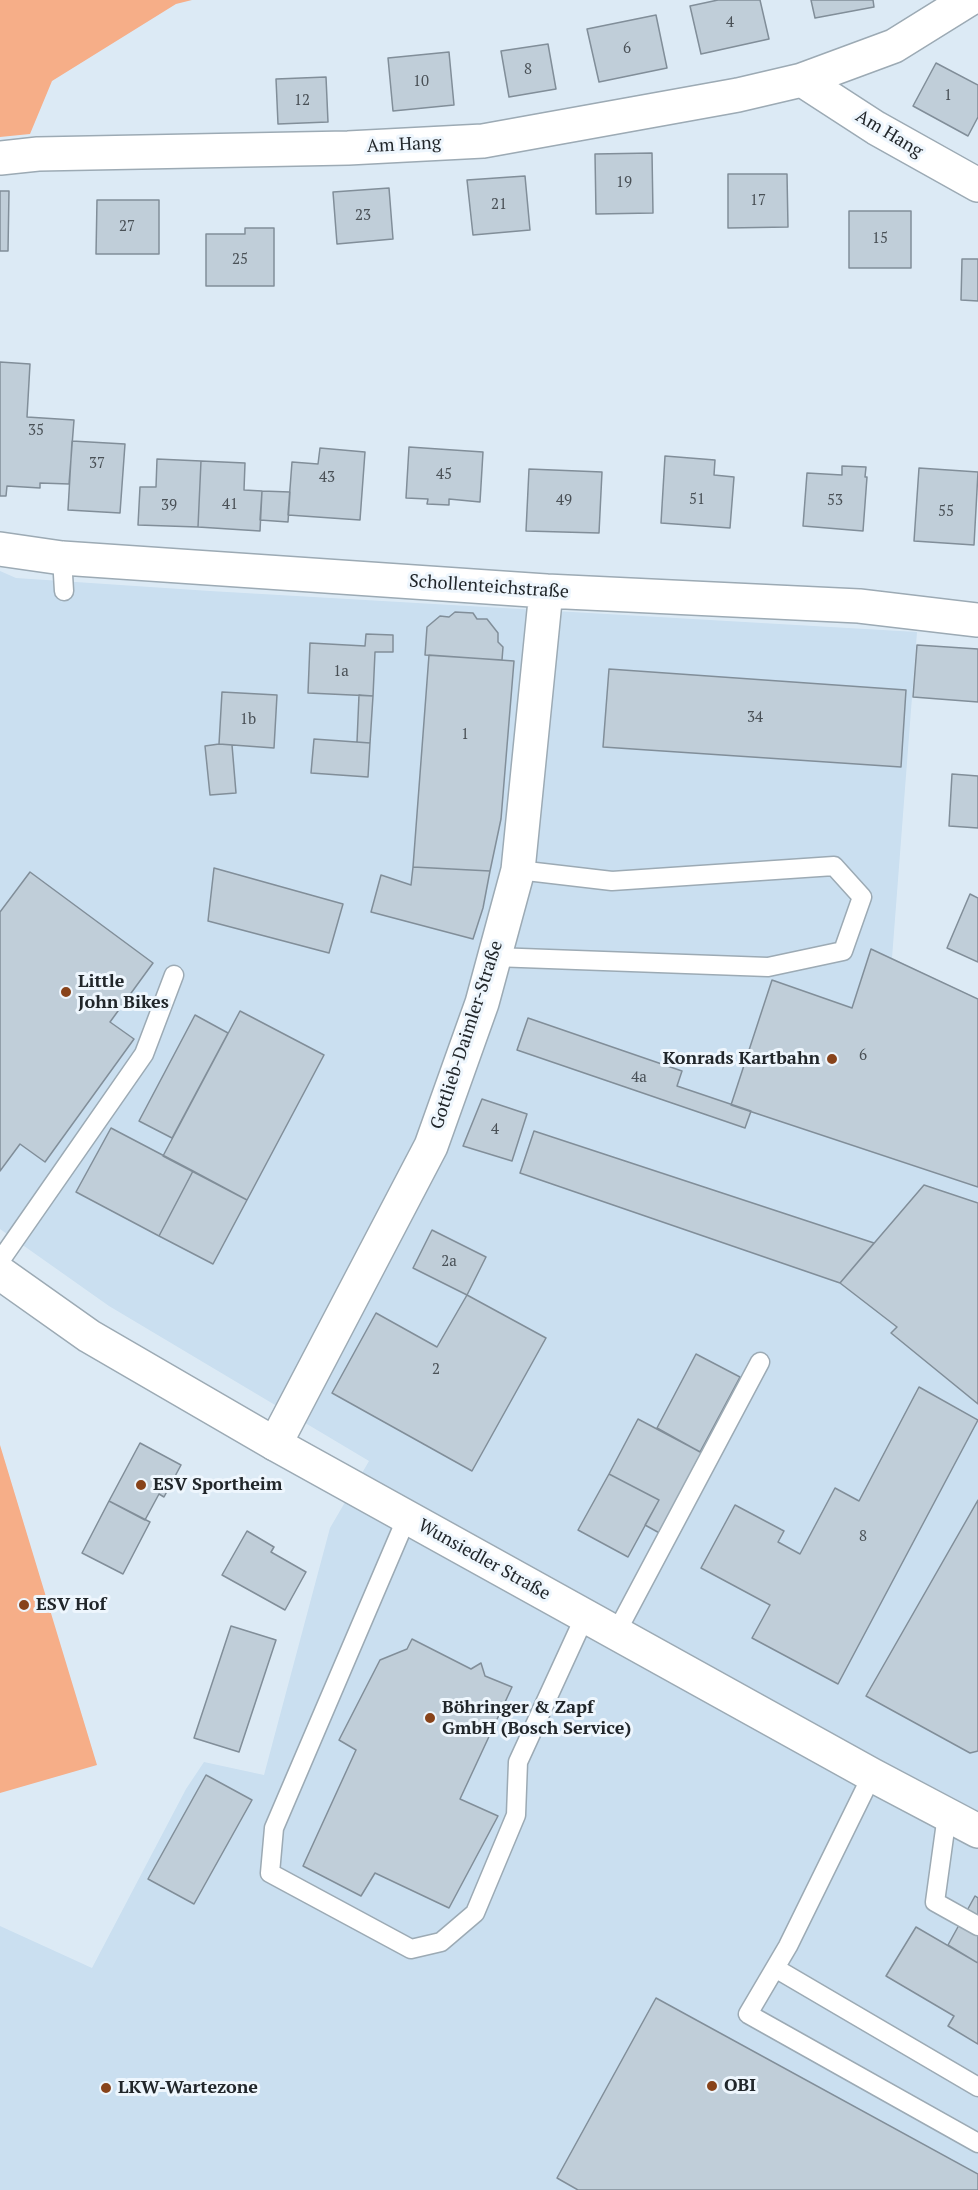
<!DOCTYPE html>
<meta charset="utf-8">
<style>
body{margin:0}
canvas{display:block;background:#dceaf5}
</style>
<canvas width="978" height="2190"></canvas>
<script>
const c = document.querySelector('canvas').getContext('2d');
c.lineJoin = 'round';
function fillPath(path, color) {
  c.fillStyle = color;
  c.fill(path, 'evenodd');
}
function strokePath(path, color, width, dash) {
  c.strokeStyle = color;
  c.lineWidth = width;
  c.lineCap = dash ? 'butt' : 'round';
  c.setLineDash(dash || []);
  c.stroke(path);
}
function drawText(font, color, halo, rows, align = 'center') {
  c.font = font + ' "PT Serif",serif';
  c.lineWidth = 6;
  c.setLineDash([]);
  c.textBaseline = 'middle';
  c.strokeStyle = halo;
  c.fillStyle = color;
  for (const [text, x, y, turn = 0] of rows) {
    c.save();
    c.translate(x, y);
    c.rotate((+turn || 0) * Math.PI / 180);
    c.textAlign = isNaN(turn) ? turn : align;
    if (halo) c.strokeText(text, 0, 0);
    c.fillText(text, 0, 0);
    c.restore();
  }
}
fillPath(new Path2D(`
 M0 571 16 578 210 591 917 632 892 958 978 999V2190H0V1926L92 1968 186 1789 204 1762 264 1775 330 1528 369 1461 109 1306 0 1229Z`), '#cadff0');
fillPath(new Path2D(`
 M0 0H192L176 4 52 81 30 134 0 137Z
 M0 1445 97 1765 0 1793Z`), '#f6ae88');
const building = new Path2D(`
 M718 0H760L769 39 701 54 690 6Z
 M811 0H873L874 7 815 18Z
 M656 15 667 68 599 82 587 29Z
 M548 44 556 89 509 97 501 51Z
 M449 52 454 105 393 111 388 58Z
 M936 63 978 85V117L968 136 913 106Z
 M326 77 328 122 278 124 276 79Z
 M652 153 653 213 596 214 595 154Z
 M728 174H787L788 227 728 228Z
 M525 176 530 230 473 235 467 180Z
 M389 188 393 239 337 244 333 192Z
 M0 191H9L8 251H0Z
 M97 200H159V254H96Z
 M849 211H911V268H849Z
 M245 228H274V286H206V234H245Z
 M962 259H978V301L961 300Z
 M0 362 30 364 27 417 74 420 69 484 40 483V488L7 486 6 496H0Z
 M72 441 125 444 120 513 68 510Z
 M409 447 483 452 480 502 449 499V505L427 504 428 499 406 498Z
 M320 448 365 452 360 520 288 515 292 462 318 464Z
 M665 456 715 460 714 475 734 477 730 528 661 523Z
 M157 459 201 461 198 527 138 525 140 487H156Z
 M201 461 245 463 244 490 262 491 260 531 198 527Z
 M842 466 866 467 865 477H867L863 531 803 526 807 473 842 475Z
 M919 468 978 472 974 545 914 541Z
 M529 469 602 472 599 533 526 531Z
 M262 491 290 492 288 522 260 520Z
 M455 612 473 613 477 619H487L498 633V642L503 647 502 660 425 655 427 627 440 616 449 617Z
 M366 634 393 635V652H375L373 696 308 693 310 643 365 646Z
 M917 645 978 649V702L913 697Z
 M429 655 514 661 501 819 490 871 413 867Z
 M609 669 906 690 901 767 603 747Z
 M222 692 277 695 274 748 219 744Z
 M359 695 373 696 370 743 357 742Z
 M314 739 370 743 368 777 311 773Z
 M219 744 232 745 236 793 210 795 205 746Z
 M952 774 978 776V828L949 826Z
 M413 867 490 871 483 908 473 939 371 912 381 875 411 885Z
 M214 868 343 904 329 953 208 921Z
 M30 872 153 963 110 1022 134 1039 45 1162 20 1144 0 1171V912Z
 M970 894 978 898V962L947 948Z
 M871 949 978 999V1187L731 1105 772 980 852 1008Z
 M240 1011 324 1055 247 1200 163 1156Z
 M195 1015 228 1033 172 1138 139 1121Z
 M528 1018 682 1071 677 1086 751 1111 745 1128 517 1050Z
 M482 1099 527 1114 512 1161 463 1146Z
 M111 1128 193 1171 159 1236 76 1192Z
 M534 1131 874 1243 840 1283 520 1173Z
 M193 1171 247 1200 213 1264 159 1236Z
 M924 1185 978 1203V1404L891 1333 897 1327 840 1283Z
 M432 1230 486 1257 467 1295 413 1268Z
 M467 1295 546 1338 472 1471 332 1393 376 1313 437 1347Z
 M696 1354 740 1377 700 1452 657 1428Z
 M919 1387 978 1420 838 1684 752 1638 770 1605 701 1568 735 1505 784 1531 778 1542 800 1554 835 1488 859 1501Z
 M638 1419 706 1455 663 1535 645 1525 659 1500 609 1474Z
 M140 1443 181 1465 164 1497 159 1494 145 1520 109 1501Z
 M609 1474 659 1500 628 1557 578 1530Z
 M978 1500V1751L970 1753 866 1696Z
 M109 1501 150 1522 123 1574 82 1553Z
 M247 1531 274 1547 271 1552 306 1572 285 1610 222 1575Z
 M231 1626 276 1640 239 1752 194 1738Z
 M412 1639 471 1669 481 1663 485 1676 512 1687 460 1799 498 1816 449 1908 375 1873 361 1896 303 1866 356 1750 339 1740 380 1660 407 1649Z
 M206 1775 252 1800 194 1904 148 1879Z
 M975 1896 978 1898V1963L948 1945Z
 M916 1927 978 1963V2044L948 2026 954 2016 886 1976Z
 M656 1998 978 2174V2190H578L557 2178Z`);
fillPath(building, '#c0ced9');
strokePath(building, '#818e99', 1.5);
const lane = new Path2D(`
 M62 558 64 591
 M494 957 768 967 843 951 862 897 834 866 612 881 518 870
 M0 1261 144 1054 174 975
 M407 1517 274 1828 270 1873 411 1949 441 1942 475 1913 516 1815 518 1762 585 1616
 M616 1633 760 1362
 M872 1775 788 1946 748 2014 978 2143
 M947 1815 935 1902 978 1926
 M775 1968 978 2087`);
const street = new Path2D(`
 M802 80 876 128 978 185
 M0 158 38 154 348 148 483 141 738 95 802 80 894 46 968 0
 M0 549 62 558 546 591 859 606 978 620
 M275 1444 431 1146 482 1003 518 870 546 591`);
const secondary = new Path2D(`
 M0 1273 89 1336 275 1444 872 1775 978 1831`);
strokePath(lane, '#9caab4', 21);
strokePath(street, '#9caab4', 36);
strokePath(secondary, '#9caab4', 36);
strokePath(lane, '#fff', 18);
strokePath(street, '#fff', 33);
strokePath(secondary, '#fff', 33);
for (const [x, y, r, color] of [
 [66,992,6,"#88431a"],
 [832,1059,6,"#88431a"],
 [141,1485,6,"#88431a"],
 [24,1605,6,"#88431a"],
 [430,1718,6,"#88431a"],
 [712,2086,6,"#88431a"],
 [106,2088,6,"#88431a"]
]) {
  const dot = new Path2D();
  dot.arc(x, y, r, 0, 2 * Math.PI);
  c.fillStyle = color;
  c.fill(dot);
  strokePath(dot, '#eef6fd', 2);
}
drawText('15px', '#495056', null, [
 ["4",730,23],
 ["6",627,49],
 ["8",528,70],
 ["10",421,82],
 ["1",948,96],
 ["12",302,101],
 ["19",624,183],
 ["17",758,201],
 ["21",499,205],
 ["23",363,216],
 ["27",127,227],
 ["15",880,239],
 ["25",240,260],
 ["35",36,431],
 ["37",97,464],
 ["45",444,475],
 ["43",327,478],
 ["51",697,500],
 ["49",564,501],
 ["53",835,501],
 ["41",230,505],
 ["39",169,506],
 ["55",946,512],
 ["1a",341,672],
 ["34",755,718],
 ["1b",248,720],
 ["1",465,735],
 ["6",863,1056],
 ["4a",639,1078],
 ["4",495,1130],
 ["2a",449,1262],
 ["2",436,1370],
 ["8",863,1537]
]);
drawText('18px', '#21262a', '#eef6fd', [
 ["Am Hang",889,134,31],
 ["Am Hang",404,145,-3],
 ["Schollenteichstraße",489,587,4],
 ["Gottlieb-Daimler-Straße",467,1035,-72],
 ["Wunsiedler Straße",484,1560,29]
]);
drawText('bold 18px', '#21262a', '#eef6fd', [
 ["Little",78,982],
 ["John Bikes",78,1003],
 ["Konrads Kartbahn",820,1059,"right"],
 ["ESV Sportheim",153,1485],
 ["ESV Hof",36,1605],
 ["Böhringer & Zapf",442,1708],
 ["GmbH (Bosch Service)",442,1729],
 ["OBI",724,2086],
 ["LKW-Wartezone",118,2088]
], 'left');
</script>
